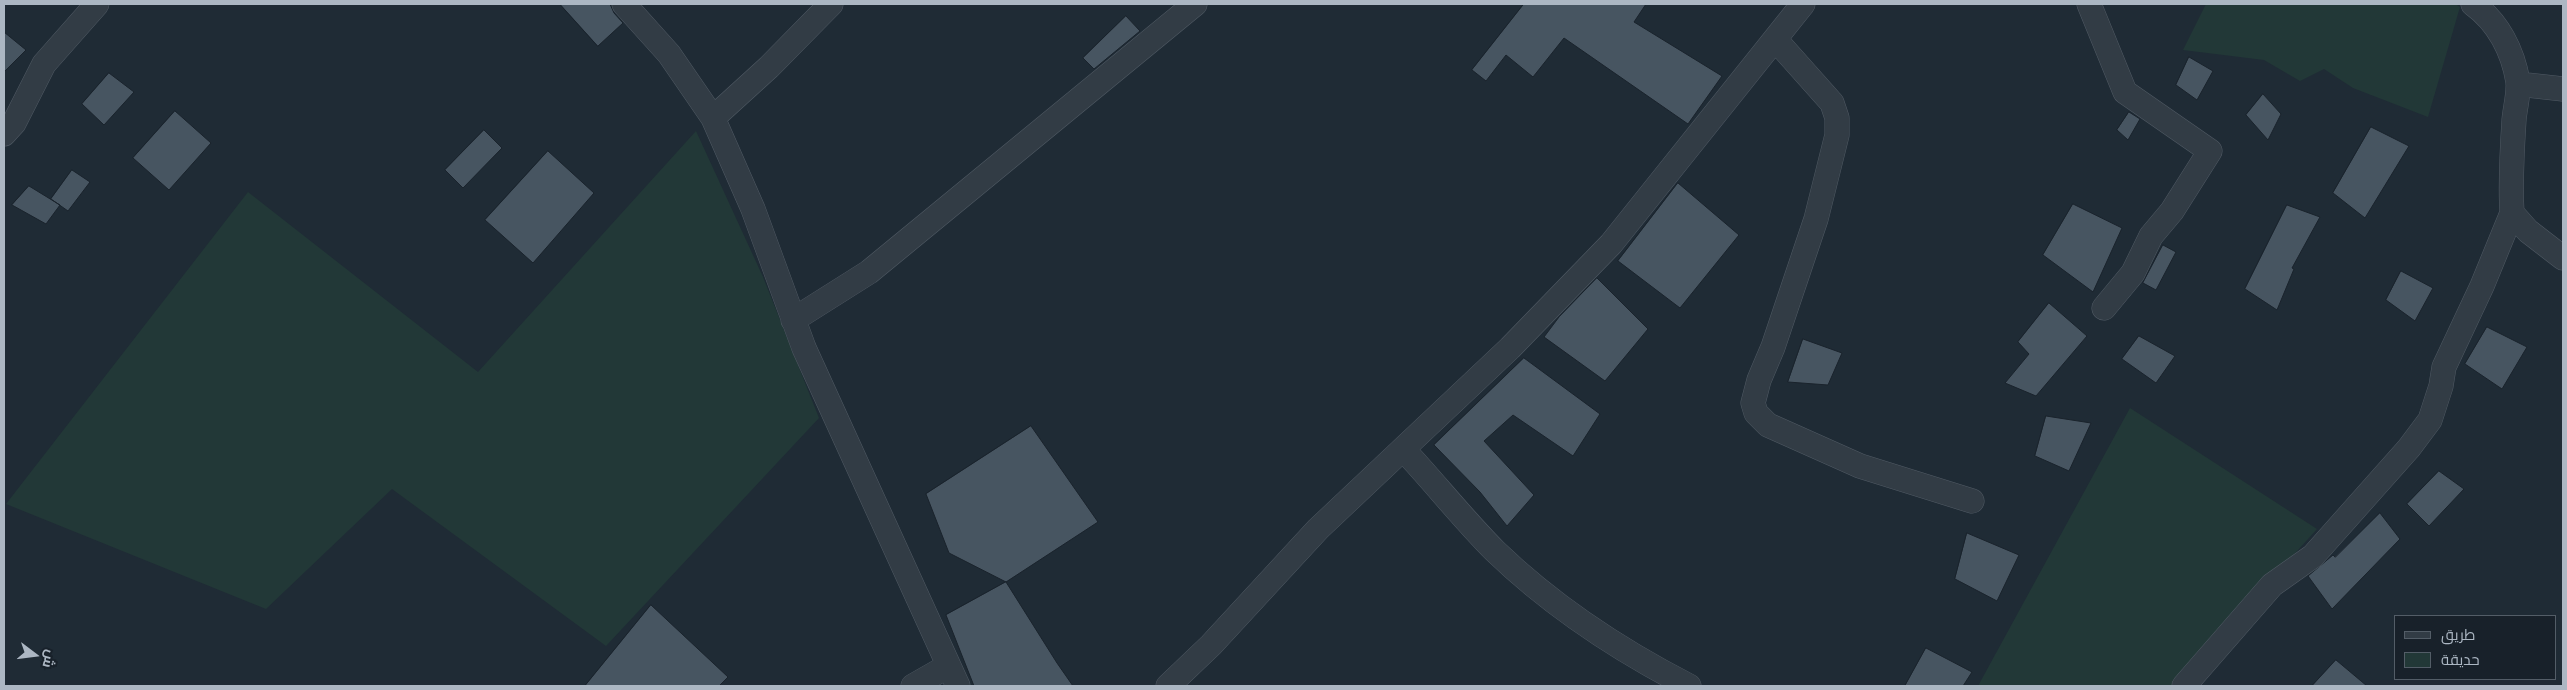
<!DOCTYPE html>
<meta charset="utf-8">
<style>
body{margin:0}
#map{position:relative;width:2567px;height:690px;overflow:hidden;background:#1f2b35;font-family:Commissioner,Cairo,sans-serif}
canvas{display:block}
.frame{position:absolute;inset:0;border:5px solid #acb7c3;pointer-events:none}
.legend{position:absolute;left:2394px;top:615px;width:162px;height:65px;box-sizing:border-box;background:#18212a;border:1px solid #535d67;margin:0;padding:6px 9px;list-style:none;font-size:15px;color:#acb7c3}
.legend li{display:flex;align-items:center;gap:10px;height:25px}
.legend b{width:25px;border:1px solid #535d67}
.north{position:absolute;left:10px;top:630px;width:50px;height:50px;-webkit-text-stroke:4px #18212a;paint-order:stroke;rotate:105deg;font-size:14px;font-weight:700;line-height:20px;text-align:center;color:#acb7c3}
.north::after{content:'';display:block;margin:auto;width:18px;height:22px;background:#acb7c3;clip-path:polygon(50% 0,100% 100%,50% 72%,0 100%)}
</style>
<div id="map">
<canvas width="2567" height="690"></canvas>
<div class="frame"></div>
<ul class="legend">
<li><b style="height:6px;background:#323c45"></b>طريق</li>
<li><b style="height:14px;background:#223837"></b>حديقة</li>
</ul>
<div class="north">ش</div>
</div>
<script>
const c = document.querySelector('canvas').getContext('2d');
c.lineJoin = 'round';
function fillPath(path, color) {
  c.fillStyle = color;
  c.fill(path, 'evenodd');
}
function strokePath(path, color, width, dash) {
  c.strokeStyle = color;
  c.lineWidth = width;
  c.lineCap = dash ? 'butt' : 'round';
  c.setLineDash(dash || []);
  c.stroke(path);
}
fillPath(new Path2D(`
 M2206 4H2455L2460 7 2428 117 2353 88 2324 69 2300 81 2264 60 2183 50Z
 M696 131 763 277 819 418 606 646 392 489 266 609 6 504 248 192 478 372Z
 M2130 408 2317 529 2175 686H1978Z`), '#223837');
const building = new Path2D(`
 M560 4H610L614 13 623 23 598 46Z
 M1524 4H1646L1634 22 1722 76 1688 124 1564 38 1533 77 1506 55 1486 81 1472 70Z
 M1126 16 1140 31 1094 69 1083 58Z
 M4 32 26 50 4 72Z
 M2189 57 2213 71 2197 100 2176 85Z
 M109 73 134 92 104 125 82 104Z
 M2263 94 2281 114 2268 140 2246 115Z
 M175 111 211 143 169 190 133 158Z
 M2129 112 2140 119 2128 140 2117 130Z
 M2371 127 2409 146 2365 218 2333 193Z
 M484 130 502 148 463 188 445 170Z
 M548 151 594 193 533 263 485 220Z
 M72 170 90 182 68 211 51 199Z
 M1678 183 1739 235 1680 308 1618 261Z
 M29 186 60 205 46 224 12 205Z
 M2073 204 2122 228 2093 292 2043 255Z
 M2287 205 2320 217 2292 268 2294 269 2277 310 2245 289Z
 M2163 245 2176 252 2156 290 2143 283Z
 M2401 271 2433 288 2415 321 2386 300Z
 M1597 278 1648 329 1605 381 1544 337 1559 317Z
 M2049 303 2087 336 2036 396 2005 383 2029 354 2018 342Z
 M2487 327 2527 347 2502 389 2465 364Z
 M2139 336 2175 356 2156 383 2122 359Z
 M1803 339 1842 353 1828 385 1788 382Z
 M1524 358 1600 414 1573 456 1513 415 1484 441 1534 495 1507 526 1480 492 1434 445Z
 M2046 416 2091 423 2069 471 2035 456Z
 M1031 426 1098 522 1006 582 949 553 926 494Z
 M2439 471 2464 489 2429 526 2407 504Z
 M2380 513 2400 539 2332 609 2308 576 2333 555 2335 557Z
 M1967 533 2019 555 1997 601 1955 579Z
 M1006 582 1057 663 1073 686H974L946 615Z
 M651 605 728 677 719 686H585Z
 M1926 648 1972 672 1963 686H1905Z
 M2336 660 2367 686H2312Z`);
fillPath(building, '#475561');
strokePath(building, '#1a232c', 1);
const minor = new Path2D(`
 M624 4 669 54 713 118 753 209 804 348 958 686
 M2089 4 2125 92 2210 151 2172 211 2151 236 2133 273 2104 308
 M2473 4C2498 22 2513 51 2518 82 2519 94 2515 108 2514 120 2512 151 2510 182 2512 213L2528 231 2563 258
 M1775 39 1832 103 1837 118V135L1816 219 1773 347 1759 380 1753 403 1756 413 1768 425 1860 466 1972 501
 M2518 84 2563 89
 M713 118 769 67 831 4
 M4 134 14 123 44 64 97 4
 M793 320 869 272 1195 4
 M1403 449C1434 482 1463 519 1495 551 1552 606 1619 650 1689 686
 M913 686 948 666
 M1168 686 1211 645 1318 529 1510 348 1611 244 1803 4
 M2184 686 2272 585 2313 556 2409 448 2430 420 2441 386 2444 367 2482 286 2512 213`);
strokePath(minor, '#505a64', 25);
strokePath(minor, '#323c45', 24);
</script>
